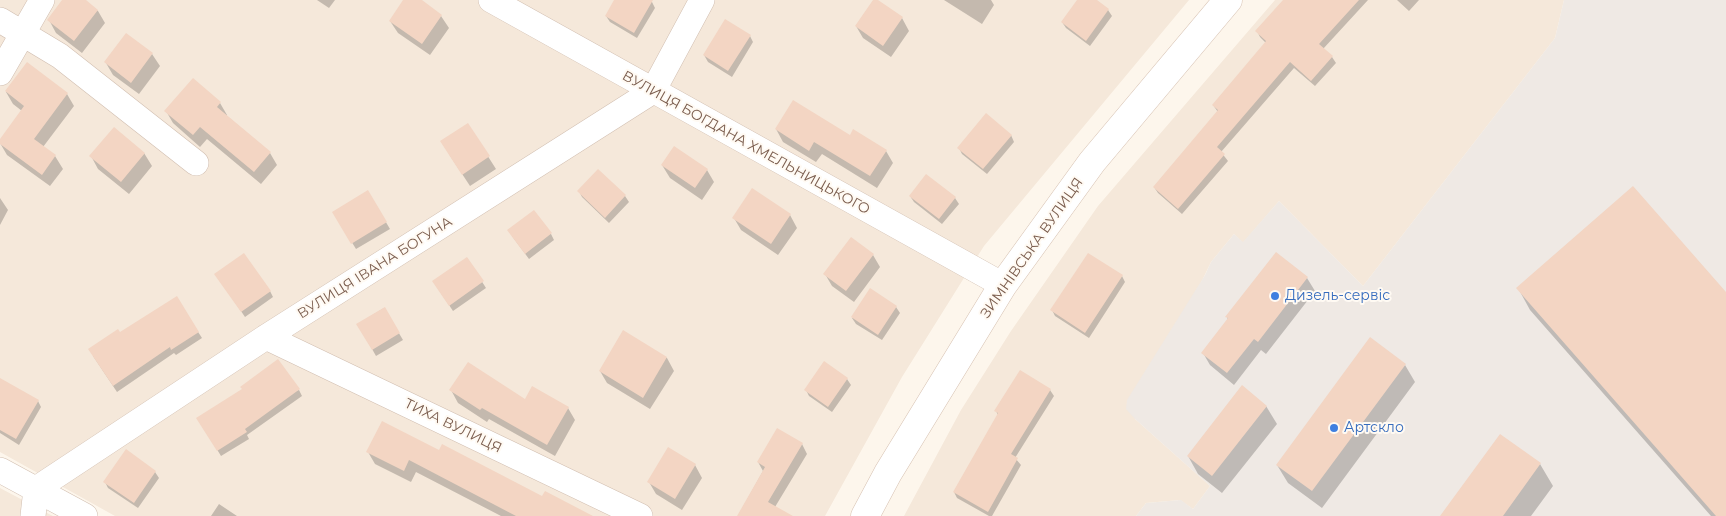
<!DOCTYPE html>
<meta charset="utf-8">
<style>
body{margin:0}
canvas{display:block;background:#fdf6ec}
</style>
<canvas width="1726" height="516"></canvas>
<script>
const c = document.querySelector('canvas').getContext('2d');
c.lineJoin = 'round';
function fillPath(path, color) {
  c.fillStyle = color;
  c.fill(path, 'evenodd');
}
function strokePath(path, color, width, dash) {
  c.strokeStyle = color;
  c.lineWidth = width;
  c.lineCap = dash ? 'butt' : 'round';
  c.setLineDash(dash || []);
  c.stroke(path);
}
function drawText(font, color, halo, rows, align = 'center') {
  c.font = font + ' Montserrat,sans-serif';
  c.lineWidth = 4;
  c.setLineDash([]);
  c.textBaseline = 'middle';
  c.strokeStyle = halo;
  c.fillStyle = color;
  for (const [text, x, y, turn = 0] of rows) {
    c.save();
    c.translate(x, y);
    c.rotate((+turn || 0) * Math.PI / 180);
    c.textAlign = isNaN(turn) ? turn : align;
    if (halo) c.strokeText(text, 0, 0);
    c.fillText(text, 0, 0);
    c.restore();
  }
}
fillPath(new Path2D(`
 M0 0H1189L984 246 902 377 825 516H115L0 452Z
 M1275 0H1564L1555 38 1363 286 1279 201 1243 243 1234 234 1211 262 1135 419 1210 486 1193 509 1180 500 1146 503 1136 516H904L961 410 1011 331 1098 206Z
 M0 488 49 514 53 516H0Z`), '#f5e8da');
fillPath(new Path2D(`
 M1564 0H1726V516H1136L1146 503 1181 500 1193 509 1210 486 1135 419 1126 409 1127 400 1205 275 1211 262 1234 234 1243 242 1279 201 1363 286 1555 38Z`), '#efe9e4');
fillPath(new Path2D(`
 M64 0H84L98 11 105 23 82 53 56 33 49 20Z
 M317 0H335L329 8Z
 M405 0H420L441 16 449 28 430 55 398 33 390 21Z
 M616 0H648L652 2 655 8 637 38 610 22 606 16Z
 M874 0 902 18 909 31 891 57 863 38 856 26Z
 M944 0H991L994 5 982 24Z
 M1079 0H1095L1108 10 1112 16 1090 46 1066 28 1062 22Z
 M1297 0H1368L1323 49 1332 57 1336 63 1315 86 1294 68 1221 152 1228 161 1182 214 1158 193 1154 187 1218 112 1213 105 1266 43 1260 37 1257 31Z
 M1397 0H1419L1409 11Z
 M750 36 753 42 732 77 708 62 704 55Z
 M152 54 160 66 139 94 113 75 106 63Z
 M6 92 67 94 74 106 43 147 55 156 63 169 50 186 7 155 0 143 22 111 13 104Z
 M220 103 227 115V116L270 153 277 165 261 184 207 139 200 147 173 123 166 111Z
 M468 125 496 169 470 186 449 154Z
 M776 129 850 137 886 151 893 163 877 188 822 154 816 162 783 142Z
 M1011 135 1014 142 987 174 962 154 959 148Z
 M144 153 152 166 129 194 98 169 91 156Z
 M662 165 707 170 714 182 702 200 670 178Z
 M598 171 625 196 629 202 609 223 582 197 579 191Z
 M368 192 390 229 356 249 334 213Z
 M910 196 955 198 959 204 942 224 914 202Z
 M0 198 8 210 0 225Z
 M790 215 797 228 778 255 741 230 734 218Z
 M551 234 554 240 529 259 512 236Z
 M1276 254 1307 278 1315 291 1266 354 1261 350 1234 385 1210 365 1203 353 1228 320 1227 317Z
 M873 255 880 267 854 302 832 286 825 274Z
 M467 258 486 288 453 311 437 287Z
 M1122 276 1125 282 1089 338 1055 316 1052 310Z
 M220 280 270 291 273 297 245 317Z
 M1518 288 1726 294V516H1711L1530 310Z
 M176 298 202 338 176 355 174 353 117 392 93 356 120 334Z
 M896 307 900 313 882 340 856 324 852 318Z
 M384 308 403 340 376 356 358 324Z
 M623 332 667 358 674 371 650 409 607 383 600 371Z
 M1405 365 1415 382 1322 508 1288 483 1277 465Z
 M847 379 851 385 832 412 809 396 806 390Z
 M0 386 38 401 41 407 19 445 0 433Z
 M299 390 302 396 247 435 249 439 221 456 198 418Z
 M451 390 568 408 575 420 555 456 489 419 487 422 458 403Z
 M1050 390 1054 396 1015 458 1021 465 992 516H989L957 498 954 492 998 415 996 411Z
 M1266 406 1277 424 1222 493 1198 474 1188 456Z
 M802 444 807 454 775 507 788 516H738L763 471 758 462Z
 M368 452H440L542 498 591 516H501L416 472 411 482 375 464Z
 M1540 464 1553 486 1531 516H1442Z
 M695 465 702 478 682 510 656 494 649 482Z
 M155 472 159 478 138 508 108 488 105 482Z
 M219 504 237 516H211Z`), '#0003');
fillPath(new Path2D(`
 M62 0H86L98 10 74 41 47 20Z
 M403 0H422L442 15 422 44 389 21Z
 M614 0H653L634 33 605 16Z
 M873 0H878L903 17 883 46 855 26Z
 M1077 0H1097L1109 9 1086 41 1061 22Z
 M1283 0H1359L1319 44 1333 56 1311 81 1290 62 1217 147 1225 154 1178 209 1153 187 1218 110 1212 105 1266 41 1255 31Z
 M725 19 751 35 728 71 703 55Z
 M126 33 153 53 131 83 104 62Z
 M27 62 68 93 34 139 56 155 42 175 0 144V139L24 106 5 91Z
 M193 78 221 102 217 107 271 152 254 172 200 127 193 135 164 111Z
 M793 100 850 135 853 129 887 150 870 176 814 142 809 151 775 129Z
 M986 113 1012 135 983 169 957 148Z
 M468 123 490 156 462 175 440 141Z
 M114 127 145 153 121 182 89 156Z
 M674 146 708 169 695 188 661 165Z
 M598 169 626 195 605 218 577 191Z
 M926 174 956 197 939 219 909 196Z
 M1633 186 1726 292V516H1716L1516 288Z
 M752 188 791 214 771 244 732 218Z
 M368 190 387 222 351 244 332 212Z
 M534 210 552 233 525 254 507 230Z
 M851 237 874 254 846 291 823 274Z
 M1276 252 1308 277 1258 342 1254 339 1227 373 1201 353 1228 318 1225 317Z
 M244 253 271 291 241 312 214 274Z
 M1088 253 1123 275 1085 333 1050 310Z
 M467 257 484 281 449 306 432 281Z
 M870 288 897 306 878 335 851 317Z
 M177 296 199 332 171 350 170 347 113 386 88 349 118 329 120 332Z
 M385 307 400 333 372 350 356 324Z
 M623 330 667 357 643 398 599 371Z
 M1370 337 1406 364 1312 491 1276 465Z
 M278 359 300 389 245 429 247 432 217 451 196 418 242 389 240 387Z
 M824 361 848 378 828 407 804 390Z
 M468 362 525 399 532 386 569 407 547 445 482 408 480 410 449 390Z
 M1020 370 1051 389 1011 454 1018 458 988 512 953 492 998 413 994 411Z
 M0 378 39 400 16 439 0 430Z
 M1242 385 1267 406 1212 476 1187 456Z
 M382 421 439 450 442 444 542 496 545 491 593 516H516L409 460 404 471 366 452Z
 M777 428 803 443 768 502 793 516H737L765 467 757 462Z
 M1500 434 1541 463 1503 516H1440Z
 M668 447 696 464 675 499 647 482Z
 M126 449 156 471 134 503 103 482Z`), '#f3d5c3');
const minor = new Path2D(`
 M491 0 1003 285
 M0 20 60 56 196 163
 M0 73 42 0
 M266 337 640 516
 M0 470 85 516
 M33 516 36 489 266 337 653 91 702 0`);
const secondary = new Path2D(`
 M865 516 888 473 1003 285 1092 162 1228 0`);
strokePath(minor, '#d1beb0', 26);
strokePath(secondary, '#d6c0b0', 29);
strokePath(minor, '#fff', 25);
strokePath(secondary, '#fff', 28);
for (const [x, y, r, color] of [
 [1275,296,5,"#3f7fe0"],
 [1334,428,5,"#3f7fe0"]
]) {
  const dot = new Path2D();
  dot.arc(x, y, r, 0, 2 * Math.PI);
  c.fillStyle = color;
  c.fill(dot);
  strokePath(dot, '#fffaf3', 2);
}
drawText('14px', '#7a5c4d', '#fffaf3', [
 ["ВУЛИЦЯ БОГДАНА ХМЕЛЬНИЦЬКОГО",746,143,29],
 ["ЗИМНІВСЬКА ВУЛИЦЯ",1032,248,-55],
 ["ВУЛИЦЯ ІВАНА БОГУНА",375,268,-32],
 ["ТИХА ВУЛИЦЯ",453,426,26]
]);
drawText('14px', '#366cbe', '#fffaf3', [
 ["Дизель-сервіс",1285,296],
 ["Артскло",1344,428]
], 'left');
</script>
